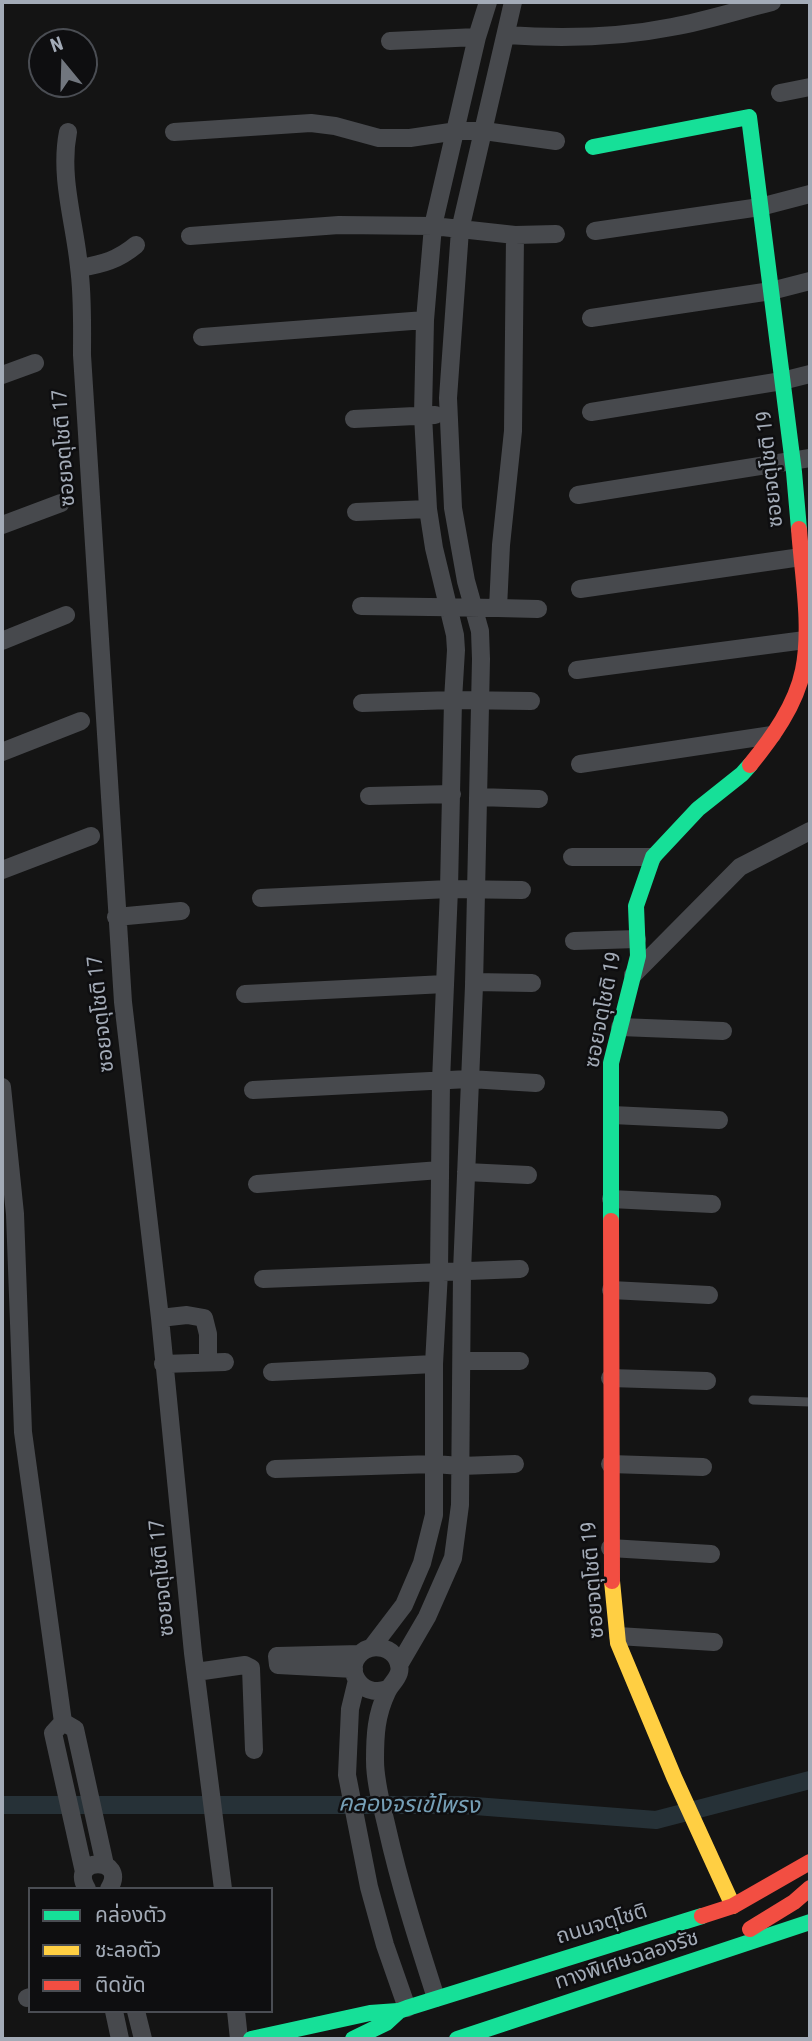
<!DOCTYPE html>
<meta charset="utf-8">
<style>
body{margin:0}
#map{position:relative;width:812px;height:2041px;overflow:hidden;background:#141414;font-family:"Roboto Condensed","Noto Sans Thai",sans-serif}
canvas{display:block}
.frame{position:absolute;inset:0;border:4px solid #a3abb7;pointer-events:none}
.legend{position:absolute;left:28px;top:1887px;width:245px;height:126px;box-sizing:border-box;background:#0e0e10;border:2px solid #4a4d53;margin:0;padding:9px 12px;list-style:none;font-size:21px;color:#a3abb7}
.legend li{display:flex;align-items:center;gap:14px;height:35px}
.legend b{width:35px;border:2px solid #4a4d53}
.north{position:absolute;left:28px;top:28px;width:70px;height:70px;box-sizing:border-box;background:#0e0e10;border:2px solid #4a4d53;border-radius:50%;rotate:341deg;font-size:19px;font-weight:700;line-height:28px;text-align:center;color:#a3abb7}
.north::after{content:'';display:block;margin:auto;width:24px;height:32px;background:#71767e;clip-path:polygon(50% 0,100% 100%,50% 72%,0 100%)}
</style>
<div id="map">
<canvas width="812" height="2041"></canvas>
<div class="frame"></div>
<ul class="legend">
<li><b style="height:9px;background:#16e098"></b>คล่องตัว</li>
<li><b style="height:9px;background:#ffcf43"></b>ชะลอตัว</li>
<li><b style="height:9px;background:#f24e42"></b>ติดขัด</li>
</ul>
<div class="north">N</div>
</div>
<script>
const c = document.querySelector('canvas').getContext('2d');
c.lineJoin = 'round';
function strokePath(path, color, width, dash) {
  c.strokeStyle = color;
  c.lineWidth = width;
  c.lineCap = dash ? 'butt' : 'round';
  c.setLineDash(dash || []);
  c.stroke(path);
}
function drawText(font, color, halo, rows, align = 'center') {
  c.font = font + ' "Roboto Condensed","Noto Sans Thai",sans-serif';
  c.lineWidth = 5;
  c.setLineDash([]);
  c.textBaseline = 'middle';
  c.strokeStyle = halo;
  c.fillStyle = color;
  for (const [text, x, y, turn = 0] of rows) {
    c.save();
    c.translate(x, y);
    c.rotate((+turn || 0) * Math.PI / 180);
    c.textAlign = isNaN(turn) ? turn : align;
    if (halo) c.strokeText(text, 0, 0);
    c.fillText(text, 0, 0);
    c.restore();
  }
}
strokePath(new Path2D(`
 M2 1805H462L656 1820 810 1780`), '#263137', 18);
strokePath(new Path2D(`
 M753 1400 810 1402`), '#47494d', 9);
strokePath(new Path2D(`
 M506 35C562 39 617 38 672 27 706 21 739 10 772 2
 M390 41 477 37
 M780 93 810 87
 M68 132C59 177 75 223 79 267 83 296 82 326 82 355L123 1002 160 1318 193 1653 223 1889
 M174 132 311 123 335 126 379 138H410L457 131H484L556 141
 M595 231 760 207 810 194
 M190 236 339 225 433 226 515 235 556 234
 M80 268C103 264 118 260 136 245
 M591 318 771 291 810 281
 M202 337 425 320
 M2 375 35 363
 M591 412 782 381 810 374
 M354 419 435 415
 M578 495 810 458
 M356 512 428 509
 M2 525 61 503
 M580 589 801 557
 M361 606 498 608 501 545 513 431 515 235
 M498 608 538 609
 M2 641 66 615
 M577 670 805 640
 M362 703 453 700 531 701
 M2 752 81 721
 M580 764 772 735
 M369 796 452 794
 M478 797 539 799
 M572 857H653
 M2 870 91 836
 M261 898 449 889 522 890
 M116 917 181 911
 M574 941 637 939
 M633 975 740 867 810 831
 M474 982 532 983
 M245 994 445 984
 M620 1027 723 1031
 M2 1087 15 1214 23 1432 63 1722 53 1733 84 1872
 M253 1090 469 1079 536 1083
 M612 1115 719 1120
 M466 1172 528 1175
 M257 1184 440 1170
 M611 1199 712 1204
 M263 1279 520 1269
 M611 1290 709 1295
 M160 1318 187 1315 204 1318 208 1334V1362
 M462 1361H520
 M163 1364 225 1362
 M272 1372 434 1364
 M610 1378 707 1381
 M610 1464 703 1467
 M275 1469 434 1464 461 1466 515 1464
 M610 1548 711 1554
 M618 1636 714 1642
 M372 1647 404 1605 422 1563 434 1515V1364L439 1272 441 1081 449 889 453 700 456 650 455 635 434 548 428 509 423 415 425 320 433 226 477 37 488 2
 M399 1665 427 1617 453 1558 460 1505 462 1271 474 986 481 659 480 631 466 581 453 508 448 398 460 230 513 2
 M354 1669 278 1665 277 1656 360 1654
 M196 1672 245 1665 251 1668 254 1750
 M357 1680 350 1709 347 1775 369 1887 385 1945 407 2008
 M388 1689C360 1700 340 1665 365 1650 376 1644 391 1648 397 1659 405 1675 392 1681 387 1692 376 1715 375 1735 375 1760 375 1783 382 1806 387 1828 400 1886 418 1942 436 1998
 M63 1722 75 1729 105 1865
 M87 1889C67 1856 129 1856 109 1889
 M27 1998 30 1997
 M114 2011 120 2039
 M136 2011 143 2039
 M236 2011 239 2039`), '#47494d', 18);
strokePath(new Path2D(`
 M593 147 749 117 794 472 799 529
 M611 1221V1063L638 956 636 906 653 857 698 809 742 774 750 765
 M251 2039 370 2013 398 2011
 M353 2039 386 2023 399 2011 407 2008 702 1916
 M457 2039 810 1922`), '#16e098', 16);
strokePath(new Path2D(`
 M612 1581 618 1643 674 1777 733 1906`), '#ffcf43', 16);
strokePath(new Path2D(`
 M750 765C772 738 796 705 803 670 812 627 802 573 799 529
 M611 1221 612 1581
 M702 1916 733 1906 810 1862
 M750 1929 794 1902 810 1888`), '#f24e42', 16);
drawText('21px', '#a3abb7', '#0e0e10', [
 ["ซอยจตุโชติ 17",65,448,-94],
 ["ซอยจตุโชติ 19",771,469,-96],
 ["ซอยจตุโชติ 19",604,1010,-79],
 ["ซอยจตุโชติ 17",102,1014,-96],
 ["ซอยจตุโชติ 17",163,1578,-95],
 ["ซอยจตุโชติ 19",594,1580,-94],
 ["ถนนจตุโชติ",602,1925,-17],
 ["ทางพิเศษฉลองรัช",627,1961,-18]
]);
drawText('italic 23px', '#769fb6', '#0e0e10', [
 ["คลองจรเข้โพรง",409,1806,1]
]);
</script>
